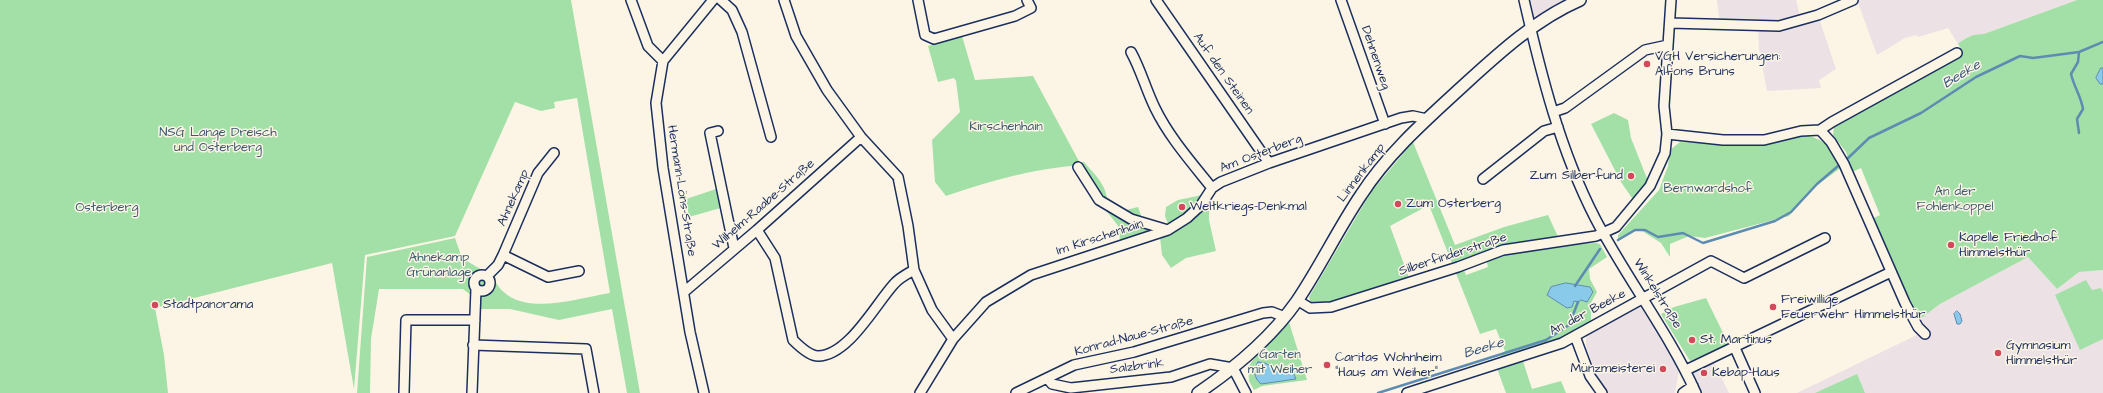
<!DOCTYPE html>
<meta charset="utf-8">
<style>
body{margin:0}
canvas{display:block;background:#fcf5e5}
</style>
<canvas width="2103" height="393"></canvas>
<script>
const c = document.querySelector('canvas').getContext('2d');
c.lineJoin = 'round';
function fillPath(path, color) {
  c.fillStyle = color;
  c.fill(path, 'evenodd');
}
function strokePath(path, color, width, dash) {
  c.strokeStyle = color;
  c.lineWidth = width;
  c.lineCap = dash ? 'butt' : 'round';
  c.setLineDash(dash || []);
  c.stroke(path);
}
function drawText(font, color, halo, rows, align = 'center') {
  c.font = font + ' "Architects Daughter",sans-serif';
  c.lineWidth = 3;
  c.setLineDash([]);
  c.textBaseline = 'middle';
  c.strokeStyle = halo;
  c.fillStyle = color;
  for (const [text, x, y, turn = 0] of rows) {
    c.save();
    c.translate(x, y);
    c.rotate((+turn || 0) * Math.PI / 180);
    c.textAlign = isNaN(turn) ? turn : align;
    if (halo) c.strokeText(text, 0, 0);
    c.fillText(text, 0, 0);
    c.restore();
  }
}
fillPath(new Path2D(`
 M1527 0H1577L1533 23Z
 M1717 0H1796L1801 20 1818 15 1836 69 1819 80 1821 88 1767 91 1759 48 1758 27 1720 25Z
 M1857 0H2077L1984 34H1978L1965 38 1958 44 1948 28 1918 37 1916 35 1905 38 1877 55Z
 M2028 257 2057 289 2079 272 2103 270V393H1797L1923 332 1919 320 1940 304Z
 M1640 306 1665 342 1679 370 1675 393H1608L1602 385 1593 366 1586 346V334Z
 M1713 360 1729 393H1697L1688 371Z`), '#ece1e4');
fillPath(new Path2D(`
 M0 0H571L640 393H627L612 309 559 320 510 309H478L472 296 463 289H379L371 339 370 393H357L367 257 455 238 462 258 482 270 491 271C507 323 572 299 610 293L577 98 554 102 555 108 541 111 515 102 455 236 365 255 354 389 332 263 155 308 164 355 168 393H0Z
 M2077 0H2103V68H2101L2100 84H2103V270L2079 272 2057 289 2028 257 1940 304 1919 320 1872 219 1880 215 1861 168 1852 172 1846 152 1833 135 1834 127 1963 52 1958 44C1966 37 1973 34 1984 34Z
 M962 36 975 80 1033 76 1081 165C1033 169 992 180 946 196L935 182 932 140 960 112 956 81 954 78 938 82 928 46Z
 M1614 113 1628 120 1631 138 1648 181 1634 201 1621 182 1591 124Z
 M1806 135C1827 141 1832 148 1842 167L1816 186 1789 216 1705 238 1689 236 1670 244V257L1661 243 1639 229 1618 241V235L1659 190 1668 166 1670 150 1680 142 1756 145Z
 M1413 142 1455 245 1504 227 1548 215 1560 241 1503 250 1462 265 1466 275 1488 267 1486 258C1520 245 1560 244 1596 243L1600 244 1607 257 1589 269 1590 279 1597 292 1591 303V325L1558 343 1521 355 1532 389 1561 381 1566 393H1506L1495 363 1505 351 1496 329 1480 334 1429 205 1390 226 1409 278 1328 305 1311 304 1309 297 1371 192Z
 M1081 162H1084C1095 175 1108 186 1107 203L1100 200Z
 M719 188 724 207 689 217 686 199Z
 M1202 195 1209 200V220L1216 251 1186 258 1171 268 1162 255 1160 237 1169 227 1165 216 1166 207 1178 200Z
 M1100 203 1162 230 1120 243 1119 227Z
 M1138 207 1143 221 1122 211Z
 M2086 280 2092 290 2101 288 2103 293V339L2080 350 2055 295Z
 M1706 298 1729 345 1690 361 1661 314 1674 307Z
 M1289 322 1307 380 1262 386 1254 390 1249 381 1248 367 1256 356Z
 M1857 374 1865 393H1815Z`), '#a3e0a7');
const water = new Path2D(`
 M2101 68H2103V84H2100L2096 78Z
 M1566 283 1590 287 1593 292 1587 302 1581 300 1578 302 1574 301 1572 307 1567 308 1547 295 1551 287Z
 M1957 311 1960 314 1962 321 1960 324H1957L1954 314Z
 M1258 362 1265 363 1280 371 1292 370 1296 379 1261 384C1254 378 1253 371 1258 362Z`);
fillPath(water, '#89caea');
strokePath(water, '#5d8cb2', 1);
strokePath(new Path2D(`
 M2079 52 2078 62 2071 74C2074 87 2081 96 2083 109L2077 119 2079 133
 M1845 161 1869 138 1921 113 1976 77 2020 56 2033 58 2079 52 2103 42
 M1618 240 1635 230H1645L1658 237 1683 233 1703 243 1775 221 1791 212 1817 184 1838 166
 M1575 286 1600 249
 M1378 393 1546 340 1569 325 1578 302`), '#5d8cb2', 2.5);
const minor = new Path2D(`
 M631 0 648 46 663 61
 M721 0 732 10 742 32 771 137
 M784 0 796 36 827 90 861 137 898 177 908 226 914 270 932 310 953 339
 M918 0 925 35 934 39 1015 16 1031 8 1027 0
 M1156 0 1269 163
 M1341 0 1385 124
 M1524 0C1541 74 1560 150 1595 218 1626 278 1668 331 1696 393
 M1670 23 1779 26 1818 15 1853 0
 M1131 52C1141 70 1146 90 1155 108 1169 137 1192 163 1212 188
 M1553 112 1565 108 1645 50 1668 45
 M1820 130 1831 142 1844 164 1905 303 1918 327 1925 334
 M718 131 710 133 734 248
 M1667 134 1723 140H1764L1801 131 1820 130 1832 122 1957 53
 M1078 167 1099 200 1131 219 1168 230
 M1483 179 1544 131 1558 127
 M757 230 775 258 793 340C799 346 810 356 818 356 848 356 875 305 894 284 899 278 907 274 914 270
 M503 255 548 277 579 271
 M474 283a8 8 0 1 1 16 0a8 8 0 1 1-16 0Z
 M487 276 498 265 503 255 538 173 554 153
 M684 292 757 230 861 137
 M1297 300 1310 308 1331 307 1458 267 1503 250 1596 236 1616 227 1650 186 1665 153 1667 134 1664 106 1671 0
 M1575 336 1590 376 1602 393
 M473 345 586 349 594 393
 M1735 348 1755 393
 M1686 370 1891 272
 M1047 378 1052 384 1071 388 1171 377 1210 364 1233 368 1246 393
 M404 393 406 320H475
 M472 393 476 289
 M704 393 690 332 663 168 656 103 663 61 713 0
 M920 393 953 339 986 302 1031 275 1168 230 1187 218 1201 205 1212 188 1221 182 1269 163 1401 118 1413 116 1427 119
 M1016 393 1074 365 1134 352 1263 313 1272 312 1285 317
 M1407 393 1562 343 1711 261 1744 278 1825 238
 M1683 393 1693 386`);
const major = new Path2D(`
 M1198 393C1235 368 1271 338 1297 301 1320 267 1338 229 1361 195 1388 153 1427 119 1464 85 1499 53 1536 19 1580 0`);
strokePath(minor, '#1b2f5e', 12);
strokePath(major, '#1b2f5e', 14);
strokePath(minor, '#fcf5e5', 9);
strokePath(major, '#fcf5e5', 11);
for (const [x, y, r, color] of [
 [1647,64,4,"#d1495b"],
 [1631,176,4,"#d1495b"],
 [1398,204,4,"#d1495b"],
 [1182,207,4,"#d1495b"],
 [1951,245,4,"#d1495b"],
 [155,305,4,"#d1495b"],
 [1773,307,4,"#d1495b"],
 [1692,340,4,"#d1495b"],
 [1998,353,4,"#d1495b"],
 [1327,365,4,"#d1495b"],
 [1663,369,4,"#d1495b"],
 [1704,373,4,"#d1495b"]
]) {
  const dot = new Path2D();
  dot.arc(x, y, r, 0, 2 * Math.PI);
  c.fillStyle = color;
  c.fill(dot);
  strokePath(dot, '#fcf5e5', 1.5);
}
drawText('13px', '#1b2f5e', '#fcf5e5', [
 ["VGH Versicherungen:",1655,57],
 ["Alfons Bruns",1655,72],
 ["Zum Silberfund",1623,176,"right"],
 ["Zum Osterberg",1406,204],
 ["Weltkriegs-Denkmal",1190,207],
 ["Kapelle Friedhof",1959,238],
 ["Himmelsthür",1959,253],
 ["Freiwillige",1781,300],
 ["Feuerwehr Himmelsthür",1781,315],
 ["Stadtpanorama",163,305],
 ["St. Martinus",1700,340],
 ["Gymnasium",2006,346],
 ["Himmelsthür",2006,361],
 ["Caritas Wohnheim",1335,358],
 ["\"Haus am Weiher\"",1335,373],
 ["Münzmeisterei",1655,369,"right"],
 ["Kebap-Haus",1712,373]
], 'left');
drawText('13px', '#1b2f5e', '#fcf5e5', [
 ["Dehnenweg",1375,58,71],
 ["Auf den Steinen",1223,74,55],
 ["Am Osterberg",1261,154,-21],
 ["Linnenkamp",1362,173,-53],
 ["Hermann-Löns-Straße",681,191,81],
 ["Ahnekamp",514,198,-66],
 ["Wilhelm-Raabe-Straße",764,205,-41],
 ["Im Kirschenhain",1100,238,-18],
 ["Silberfinderstraße",1453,255,-18],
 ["Winkelstraße",1657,294,58],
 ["An der Beeke",1588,313,-28],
 ["Konrad-Naue-Straße",1134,337,-15],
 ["Salzbrink",1137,367,-7]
]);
drawText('13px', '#3d5b70', '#fcf5e5', [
 ["Kirschenhain",1006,127],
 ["NSG Lange Dreisch",218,133],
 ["und Osterberg",218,148],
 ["Bernwardshof",1708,189],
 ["An der",1955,192],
 ["Fohlenkoppel",1955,207],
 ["Osterberg",107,208],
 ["Ahnekamp",439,258],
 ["Grünanlage",439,273],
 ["Garten",1280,355],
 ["mit Weiher",1280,370]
]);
drawText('italic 14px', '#365681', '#fcf5e5', [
 ["Beeke",1962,75,-31],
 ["Beeke",1484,349,-17]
]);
</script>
